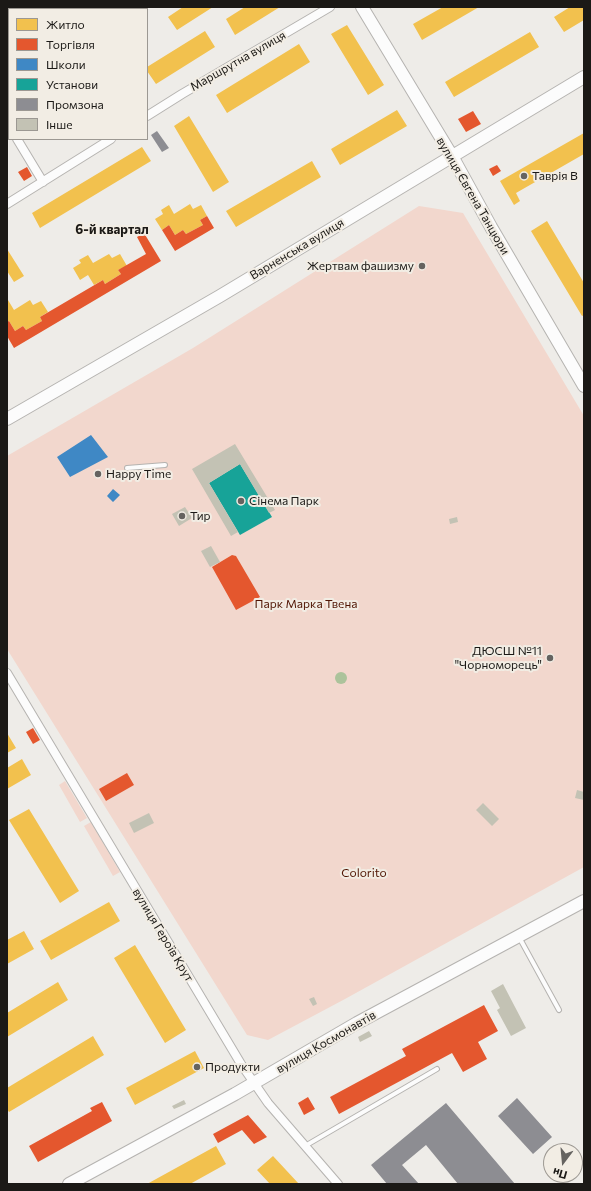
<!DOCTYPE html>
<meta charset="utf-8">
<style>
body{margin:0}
#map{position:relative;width:591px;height:1191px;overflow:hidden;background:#eeece8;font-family:Commissioner,sans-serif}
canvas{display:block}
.frame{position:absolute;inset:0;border:8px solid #1b1916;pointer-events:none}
.legend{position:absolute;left:8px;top:8px;width:140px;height:132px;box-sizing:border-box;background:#f2ede4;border:1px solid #9c9892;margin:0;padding:5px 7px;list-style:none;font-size:12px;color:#1b1916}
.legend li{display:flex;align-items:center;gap:8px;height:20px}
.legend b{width:20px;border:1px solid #9c9892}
.north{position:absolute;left:543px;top:1143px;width:40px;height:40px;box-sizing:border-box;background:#f2ede4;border:1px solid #9c9892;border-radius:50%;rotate:196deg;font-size:11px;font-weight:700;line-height:16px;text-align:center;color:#1b1916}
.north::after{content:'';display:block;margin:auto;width:14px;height:18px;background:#656360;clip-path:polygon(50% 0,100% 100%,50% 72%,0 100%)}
</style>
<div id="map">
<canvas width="591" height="1191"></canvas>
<div class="frame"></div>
<ul class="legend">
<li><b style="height:11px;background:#f2c14e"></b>Житло</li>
<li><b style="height:11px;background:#e4572e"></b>Торгівля</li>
<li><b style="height:11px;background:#3f88c5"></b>Школи</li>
<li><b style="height:11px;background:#17a398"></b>Установи</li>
<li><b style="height:11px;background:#8d8d92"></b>Промзона</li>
<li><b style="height:11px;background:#c3c2b4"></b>Інше</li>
</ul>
<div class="north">Пн</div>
</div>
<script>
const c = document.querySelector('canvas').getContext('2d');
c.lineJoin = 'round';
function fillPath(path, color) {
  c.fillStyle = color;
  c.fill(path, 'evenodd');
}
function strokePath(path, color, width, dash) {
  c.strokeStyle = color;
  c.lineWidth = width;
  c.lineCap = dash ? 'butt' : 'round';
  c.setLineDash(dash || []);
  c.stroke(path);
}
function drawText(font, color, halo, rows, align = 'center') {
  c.font = font + ' Commissioner,sans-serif';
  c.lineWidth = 4;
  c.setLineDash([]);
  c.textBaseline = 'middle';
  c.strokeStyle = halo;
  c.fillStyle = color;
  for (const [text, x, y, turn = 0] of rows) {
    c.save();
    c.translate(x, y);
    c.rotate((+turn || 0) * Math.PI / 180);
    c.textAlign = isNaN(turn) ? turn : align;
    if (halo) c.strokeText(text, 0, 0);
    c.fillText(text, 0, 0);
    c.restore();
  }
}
fillPath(new Path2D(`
 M419 206 463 213 584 416V867L345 999 268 1040 247 1035 7 649V456L193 348Z
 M65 781 87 818 80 822 59 785Z
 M91 822 120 872 113 876 84 826Z`), '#f2d7cd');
fillPath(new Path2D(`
 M335 678a6 6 0 1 1 12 0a6 6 0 1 1-12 0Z`), '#acc39b');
fillPath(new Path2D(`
 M183 7H213L177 30 168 17Z
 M245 7H280L235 35 226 19Z
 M443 7H479L422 40 413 24Z
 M570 7H584V20L564 32 554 17Z
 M347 25 384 85 368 95 331 34Z
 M205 31 215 47 156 84 147 71V67Z
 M530 32 539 47 454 97 445 82Z
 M299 44 310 62 227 113 216 95Z
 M9 57V81L7 78V59Z
 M397 110 407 126 340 165 331 149Z
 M189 116 229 182 213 192 174 126Z
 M584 133V154L516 193 520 201 514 205 500 181Z
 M142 147 151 161 40 228 32 213Z
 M312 161 321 177 236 227 226 211Z
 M190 204 193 209 201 205 207 216 200 220 203 225 186 234 183 230 175 235 169 225 162 230 155 219 163 214 161 210 169 205 174 214Z
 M547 221 584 283V315L582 316 531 231Z
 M7 249 24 276 14 282 7 271Z
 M109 254 112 258 120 254 127 266 118 270 121 274 105 284 103 280 94 285 88 275 80 280 73 268 81 263 79 260 88 255 93 263Z
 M7 300H8L14 310 30 300 33 305 41 301 48 312 40 317 42 321 26 330 23 326 15 331 9 321 7 322Z
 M7 733 16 748 7 753Z
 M22 759 31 775 7 789V768Z
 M29 809 79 891 60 903 9 820Z
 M109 902 120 921 51 960 40 941Z
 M24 931 34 949 7 964V940Z
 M135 945 186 1030 165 1043 114 958Z
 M58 982 68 1000 7 1037V1013Z
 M93 1036 104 1055 9 1112 7 1109V1088Z
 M195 1051 204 1068 135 1105 126 1088Z
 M216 1146 226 1164 190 1184H147Z
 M273 1156 299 1184H270L257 1170Z`), '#f2c14e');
fillPath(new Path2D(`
 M473 111 481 124 466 132 458 119Z
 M497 165 501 171 493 176 489 169Z
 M27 167 32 176 24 181 18 172Z
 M207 216 214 228 175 251 162 230 169 225 175 235 183 230 186 234 203 225 200 220Z
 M144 233 161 261 14 348 7 336V322L9 321 15 331 23 326 26 330 42 321 40 317 103 280 105 284 121 274 118 270 146 254 137 237Z
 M232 555 236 556 260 597 236 610 212 567Z
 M33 728 40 740 33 744 26 732Z
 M127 773 134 785 106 801 99 789Z
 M484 1005 498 1031 478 1042 487 1059 463 1072 452 1053 339 1114 330 1097 406 1056 402 1049Z
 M308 1097 315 1109 304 1115 298 1103Z
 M102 1102 112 1121 38 1162 29 1146 92 1111 90 1108Z
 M248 1115 267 1137 254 1144 242 1130 218 1143 213 1134Z`), '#e4572e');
fillPath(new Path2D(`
 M91 435 108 457 70 477 57 457Z
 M113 489 120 495 113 502 107 496Z`), '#3f88c5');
fillPath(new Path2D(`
 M240 464 272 517 240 535 209 483Z`), '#17a398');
fillPath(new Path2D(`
 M157 131 169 148 162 152 151 135Z
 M517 1098 552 1137 533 1154 498 1116Z
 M446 1103 515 1184H458L426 1145 402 1165 419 1184H387L371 1165Z`), '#8d8d92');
fillPath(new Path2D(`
 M235 444 275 510 269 513 240 464 209 483 238 532 231 536 192 469Z
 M185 507 192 518 179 526 172 514Z
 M457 517 458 522 450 524 449 519Z
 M211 546 220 562 210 567 201 551Z
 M577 790 584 792V800L575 798Z
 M483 803 499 819 492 826 476 810Z
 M149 813 154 823 134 833 129 823Z
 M503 984 526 1028 511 1036 497 1010 500 1008 491 991Z
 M314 997 317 1004 313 1006 309 999Z
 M369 1031 372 1036 360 1042 358 1037Z
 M184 1100 186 1104 174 1109 172 1106Z`), '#c3c2b4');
const lane = new Path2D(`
 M127 468 165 465
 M519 937 559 1010
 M305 1146 437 1069`);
const street = new Path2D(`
 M147 116 182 94 330 7
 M7 123 9 126
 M17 139 43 182
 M7 204 111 139
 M7 673 241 1064 268 1103 338 1184`);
const secondary = new Path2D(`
 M362 7 452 156 491 227 584 386
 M7 419 220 296 584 77
 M69 1184 235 1094 357 1023 584 901`);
strokePath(lane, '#b5b3b0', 6);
strokePath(street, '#b5b3b0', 10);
strokePath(secondary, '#b5b3b0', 14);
strokePath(lane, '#fcfcfc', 4);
strokePath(street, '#fcfcfc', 8);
strokePath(secondary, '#fcfcfc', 12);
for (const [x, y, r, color] of [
 [524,176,4,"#656360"],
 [422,266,4,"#656360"],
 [98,474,4,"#656360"],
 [241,501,4,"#656360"],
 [182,516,4,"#656360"],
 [550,658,4,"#656360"],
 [197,1067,4,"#656360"]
]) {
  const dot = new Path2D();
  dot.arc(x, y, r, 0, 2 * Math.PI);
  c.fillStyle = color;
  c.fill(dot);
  strokePath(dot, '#f2ede4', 1.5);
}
drawText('12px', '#1b1916', '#f2ede4', [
 ["Маршрутна вулиця",238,61,-30],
 ["вулиця Євгена Танцюри",473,196,60],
 ["Варненська вулиця",297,249,-31],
 ["вулиця Героїв Крут",163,935,59],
 ["вулиця Космонавтів",326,1042,-30]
]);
drawText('12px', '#1b1916', '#f2ede4', [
 ["Таврія В",532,176],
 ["Жертвам фашизму",414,266,"right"],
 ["Happy Time",106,474],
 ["Сінема Парк",249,501],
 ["Тир",190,516],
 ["ДЮСШ №11",542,651,"right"],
 ["\"Чорноморець\"",542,665,"right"],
 ["Продукти",205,1067]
], 'left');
drawText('12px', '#511604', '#f2ede4', [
 ["Парк Марка Твена",306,604],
 ["Colorito",364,873]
]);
drawText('bold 13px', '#1b1916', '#f2ede4', [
 ["6-й квартал",112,230]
]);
</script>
